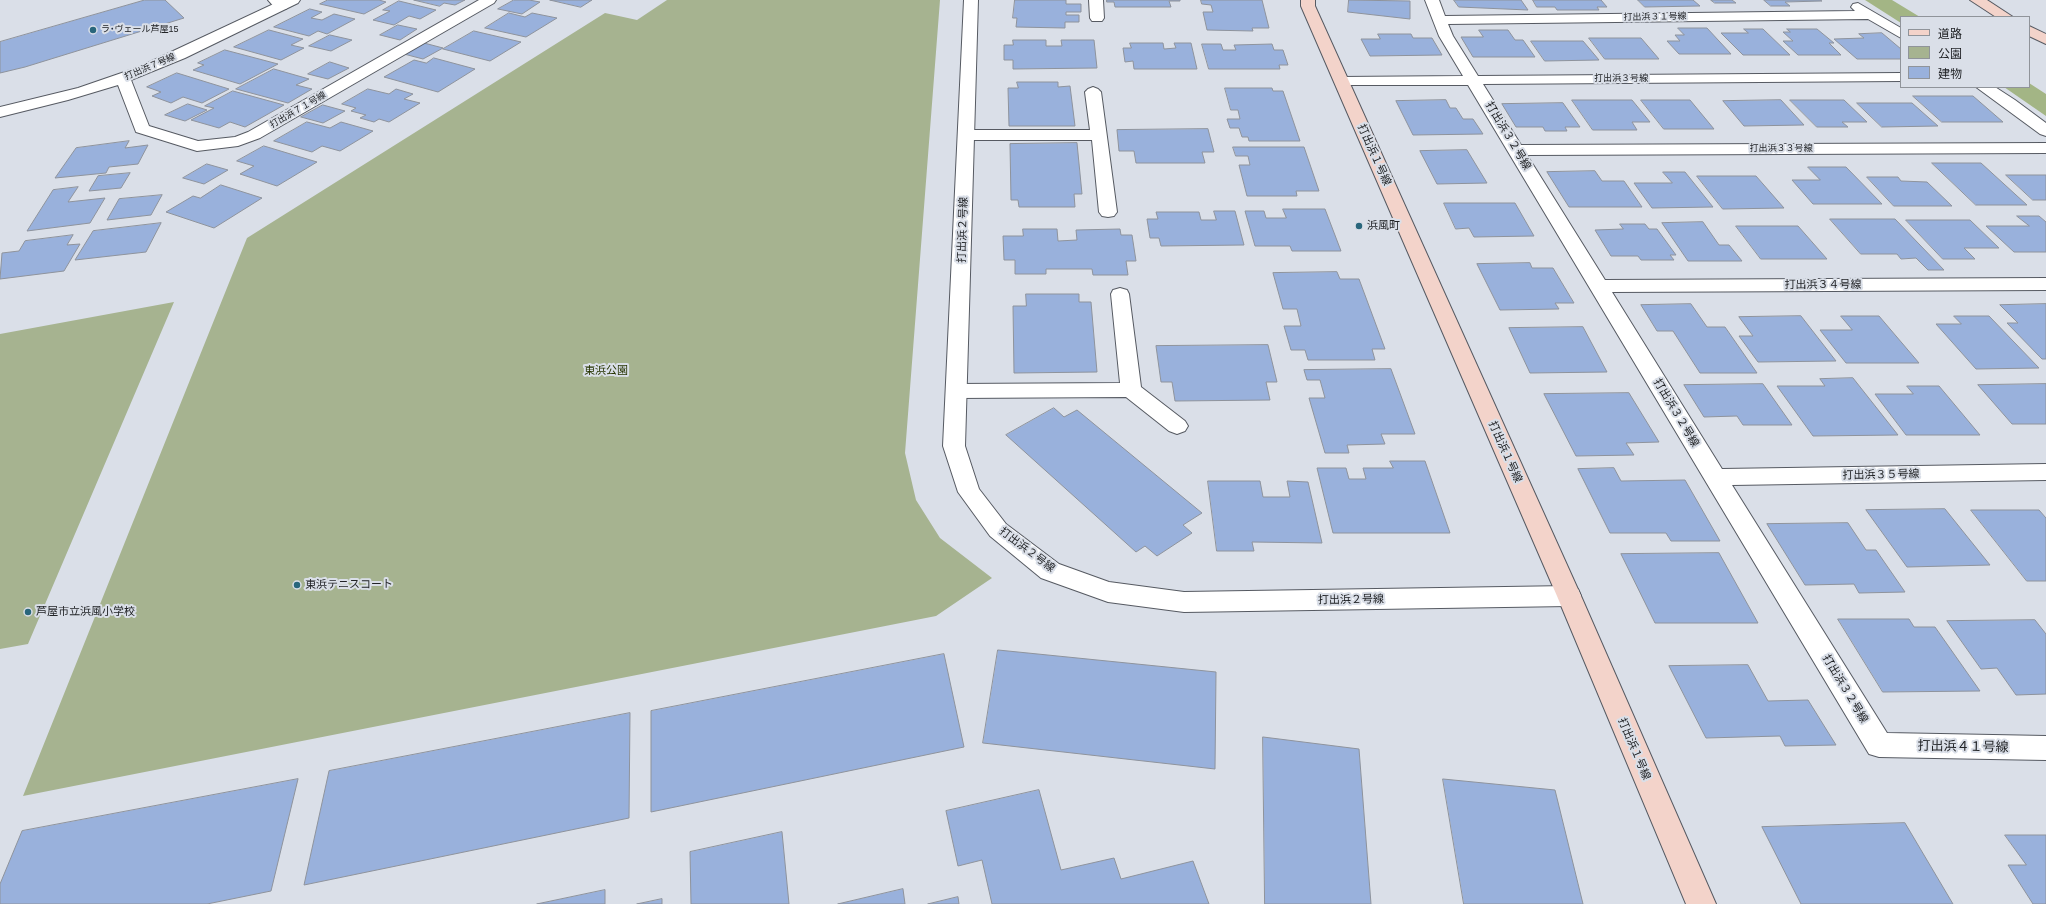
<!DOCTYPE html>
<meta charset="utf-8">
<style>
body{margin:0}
#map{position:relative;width:2046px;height:904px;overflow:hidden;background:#dadfe8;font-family:Helvetica,"Noto Sans JP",sans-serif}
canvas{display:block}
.legend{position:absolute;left:1900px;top:16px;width:130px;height:72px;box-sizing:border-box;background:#dadfe8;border:1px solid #90949a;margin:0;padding:5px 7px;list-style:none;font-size:12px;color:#212326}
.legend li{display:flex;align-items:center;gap:8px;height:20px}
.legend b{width:20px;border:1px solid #90949a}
</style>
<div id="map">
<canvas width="2046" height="904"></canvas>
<ul class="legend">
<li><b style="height:5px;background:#f3d3ca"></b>道路</li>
<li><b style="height:11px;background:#a6b390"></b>公園</li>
<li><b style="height:11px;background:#99b1dc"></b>建物</li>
</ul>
</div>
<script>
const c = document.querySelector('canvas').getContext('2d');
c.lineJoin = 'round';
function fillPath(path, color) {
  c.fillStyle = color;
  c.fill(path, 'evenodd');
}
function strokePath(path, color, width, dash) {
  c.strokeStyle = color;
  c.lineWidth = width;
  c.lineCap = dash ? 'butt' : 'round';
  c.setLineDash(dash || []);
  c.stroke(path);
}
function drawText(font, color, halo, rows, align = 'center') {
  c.font = font + ' Helvetica,"Noto Sans JP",sans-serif';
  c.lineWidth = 4;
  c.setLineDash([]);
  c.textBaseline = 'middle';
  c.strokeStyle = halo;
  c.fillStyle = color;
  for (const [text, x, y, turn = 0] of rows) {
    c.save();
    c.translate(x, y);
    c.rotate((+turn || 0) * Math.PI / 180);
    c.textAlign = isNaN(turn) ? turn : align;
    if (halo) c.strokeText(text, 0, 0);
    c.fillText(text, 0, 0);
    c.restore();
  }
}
fillPath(new Path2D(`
 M667 0H940L905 453 916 500 940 538 992 578 936 616 23 796 247 238 605 13 637 20Z
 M174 302 28 644 0 649V334Z`), '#a6b390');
fillPath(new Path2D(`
 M1865 0H1892L1920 17H1901V23Z
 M2029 83 2046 94V116L2004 87H2029Z`), '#a3b585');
const building = new Path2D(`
 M145 0H165L184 18 25 67 0 73V42Z
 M328 0H379L386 2 364 14 320 4Z
 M414 0H465L455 5 444 3 440 6Z
 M514 0H529L540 2 522 14 498 9Z
 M550 0H592L581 7Z
 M1015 0H1066V4H1081V12H1066V15H1079V22H1065V28L1016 27 1017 18H1013Z
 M1107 0H1180V1H1169L1171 7H1115L1114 2H1107Z
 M1201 0H1262L1269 28H1252L1253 31 1207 30 1203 12H1213L1211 5 1202 4Z
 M1349 0 1410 1V19L1348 12Z
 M1454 0H1521L1528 10 1459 7Z
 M1533 0H1601L1607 7H1597L1599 10H1557L1555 7H1537Z
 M1638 0H1693L1700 6 1645 7Z
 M1711 0H1732L1736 3H1715Z
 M1764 0H1820L1822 1 1785 2 1790 6H1771Z
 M399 1 436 10 420 19 409 16 394 25 373 20 390 11 383 10Z
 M310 9 322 12 311 18 322 20 334 14 355 19 327 34 318 31 309 36 274 27Z
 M509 13 525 17 532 13 557 18 526 37 485 28Z
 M398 25 417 29 400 40 380 35Z
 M1678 28H1707L1731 54H1679L1667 41H1680L1675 35H1684Z
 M1744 29H1763L1790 55H1743L1721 33H1748Z
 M1787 29H1817L1834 43H1829L1841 55H1798L1783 41H1793L1783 32H1790Z
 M269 30 303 39 291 45 304 48 281 60 234 47Z
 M1479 30H1508L1515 40H1523L1535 57H1473L1461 37H1483Z
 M474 31 521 42 490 61 443 49Z
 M1882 33 1901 49V59H1857L1834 39 1864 38 1859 34Z
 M1378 34H1411L1413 38H1432L1442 55 1370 56 1361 39H1380Z
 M330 35 352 40 331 51 309 46Z
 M1589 38H1641L1659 59H1605Z
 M1013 40H1046V46H1062L1061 40H1094L1097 68 1013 69V60H1004V45H1013Z
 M1531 41H1583L1599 60 1545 61Z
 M424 43 443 48 423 59 404 54Z
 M1130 43H1163L1164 49 1176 48 1174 43H1191L1197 69H1134L1133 61 1125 62 1123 48H1131Z
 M1202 44H1221L1223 50H1236L1234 45 1272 44 1274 50H1283L1288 65H1279L1280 69H1209Z
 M225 50 278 64 240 84 193 70 204 65 198 63Z
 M434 58 475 69 438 92 384 77 414 60 426 63Z
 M330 62 349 68 328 79 308 74Z
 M274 69 309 79 296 85 312 89 288 103 236 89Z
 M177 73 229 89 202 103 183 97 171 103 152 96 161 92 147 87Z
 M1017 82H1058V87L1070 86 1075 126H1009L1008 88H1018Z
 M1225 88H1272L1273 91H1283L1300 141H1249L1248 137H1242L1239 128H1230L1227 119H1240L1238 110H1231Z
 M368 89 389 94 396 89 413 94 404 99 420 103 389 122 379 119 374 122 360 118 366 115 351 111 356 108 342 104Z
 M233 91 284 105 245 127 230 122 219 128 191 120 214 108 205 106Z
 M1913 96H1973L2003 122H1942Z
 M1446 100 1450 108H1456L1463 119H1473L1483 134 1413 135 1396 101Z
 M1572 100H1632L1650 122H1632L1637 130H1593Z
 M1641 100H1690L1714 129H1664Z
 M1781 100 1804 125 1744 126 1723 101Z
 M1790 100H1844L1867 122H1842L1848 127H1817Z
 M1563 103 1580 127H1565L1567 131H1545L1543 127H1516L1502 104Z
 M1857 103H1912L1938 126 1882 127Z
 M188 104 207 110 185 121 165 115Z
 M323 105 345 111 323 123 301 117Z
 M307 122 330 128 341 122 373 131 340 151 322 146 312 152 274 141Z
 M1208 129 1214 152H1202L1205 163H1136L1134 151H1119L1117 130Z
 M129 141 125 148 148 145 138 164 109 167 106 173 55 178 76 148Z
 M1077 143 1082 194H1074L1075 207H1019L1018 200H1011L1010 144Z
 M264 146 317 162 277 186 240 174 254 166 237 161Z
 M1233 147H1304L1319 191H1296L1297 196H1247L1239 165H1250L1248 156H1236Z
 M1467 150 1487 183 1437 184 1420 151Z
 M1932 163H1981L2027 205H1976Z
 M207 164 228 170 204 184 183 178Z
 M1808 167H1846L1882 204H1813L1792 180H1820Z
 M1595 171 1602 181H1624L1642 207H1569L1547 172Z
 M1663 172H1685L1713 207 1652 208 1634 183H1672Z
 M130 173 121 188 89 191 98 176Z
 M2006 175H2046V200H2033Z
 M1697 176H1756L1784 208 1723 209Z
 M1867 177H1898L1901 181 1927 182 1952 206H1894Z
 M221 185 262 198 214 228 166 212 193 196 200 198Z
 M78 187 68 202 105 198 90 223 27 231 53 190Z
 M162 195 151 215 107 220 119 199Z
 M1444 203H1515L1534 236 1474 237 1469 228 1456 229Z
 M1283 209H1325L1341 251H1292L1290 246H1255L1245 211H1264L1266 218H1286Z
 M1214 211H1235L1244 245 1161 246 1159 238H1150L1147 219H1158L1156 212H1199L1201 220H1216Z
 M2017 216H2039L2046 222V252H2014L1986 226H2029Z
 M1830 219H1895L1944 270H1928L1916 258 1901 259 1897 254H1861Z
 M1906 220H1970L1999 248H1964L1975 259H1943Z
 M1703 222 1719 245H1729L1742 261H1688L1662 223Z
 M161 223 146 252 75 260 93 231Z
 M1620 224H1645L1649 229H1657L1676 255H1670L1674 260H1641L1638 256H1611L1595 230 1623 229Z
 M1736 226H1798L1827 259H1761Z
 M1023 229H1057L1058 241 1077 240 1076 230 1120 229 1121 235H1132L1136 261H1126L1128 275H1093L1092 269H1046V274H1015V260H1004L1003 236H1023Z
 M73 235 67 245 80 244 64 271 0 279 2 253 19 251 25 241Z
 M1530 263 1532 268H1553L1574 303H1555L1559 309 1500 310 1477 264Z
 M1337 272 1340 279H1359L1385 349H1372L1375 360H1308L1305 350H1291L1284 326H1301L1297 309H1283L1273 273Z
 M1026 294H1079V302H1091L1097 372 1014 373 1013 306H1026Z
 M1691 304 1707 327H1725L1757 373H1700L1673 331H1657L1641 305Z
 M2046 304V359H2042L2007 323H2018L2000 305Z
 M1801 316 1836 361 1758 362 1739 336H1753L1739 317Z
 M1841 316H1879L1919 363H1846L1820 330H1852Z
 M1954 316H1989L2039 368 1976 369 1936 324H1961Z
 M1583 327 1607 372 1530 373 1509 328Z
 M1268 345 1277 382H1266L1270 400 1175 401 1172 382H1161L1156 346Z
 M1391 369 1415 434H1381L1385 444 1347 445 1349 453H1325L1309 398H1325L1320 380H1307L1304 370Z
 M1853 378 1898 435 1813 436 1777 386H1825L1820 379Z
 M1763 384 1792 425H1743L1737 416 1704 417 1684 385Z
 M2046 384V424H2012L1978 385Z
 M1907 386H1939L1980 435H1906L1875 394H1913Z
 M1629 393 1659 442 1626 443 1634 455 1576 456 1544 394Z
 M1054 408 1064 417 1077 410 1202 513 1183 525 1192 533 1157 556 1145 546 1136 552 1006 435Z
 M1390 461H1425L1450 533H1333L1317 468H1346L1349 479H1366L1363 468H1393Z
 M1614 468 1621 481 1685 480 1720 541H1671L1666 533H1610L1578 469Z
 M1208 481H1260L1263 497H1290L1287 481 1308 482 1322 543 1252 542 1254 551H1217Z
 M1945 509 1990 565 1907 567 1866 510Z
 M1971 510H2039L2046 518V581H2027Z
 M1848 523 1866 550H1876L1905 592 1859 593 1854 584 1805 585 1767 524Z
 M1719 553 1758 623H1655L1621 554Z
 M1838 619H1909L1914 627H1935L1980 691 1883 692Z
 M2035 620 2046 634V694L2016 695 1997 668 1981 669 1947 621Z
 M998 650 1216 672 1215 769 983 743Z
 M944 654 964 747 651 812V711Z
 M1748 665 1768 701 1808 700 1836 745 1785 746 1780 736 1706 738 1669 666Z
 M630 713 629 818 304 885 329 771Z
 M1263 737 1359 749 1371 904H1265Z
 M298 779 271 891 207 904H0V884L22 831Z
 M1443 779 1555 790 1583 904H1464Z
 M1039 790 1061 870 1114 858 1121 879 1193 861 1209 904H992L982 860 958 866 946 811Z
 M1905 823 1953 904H1801L1762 827Z
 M782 832 789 904H691L690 852Z
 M2005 835H2046V904H2033L2008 865H2026Z
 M903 889 905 904H838Z
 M605 890V904H537Z
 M958 897 959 904H928Z
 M662 899V904H637Z`);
fillPath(building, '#99b1dc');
strokePath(building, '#8e939c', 1);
const lane = new Path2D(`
 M268 0H283L288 6 286 9H276Z
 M1089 0H1103L1104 18 1102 21H1092L1090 18Z
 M1093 87 1098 89 1101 92 1117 212 1114 216 1108 217 1102 216 1099 212 1092 140H967L961 138 959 135 961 132 967 130H1090L1085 92 1088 89Z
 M1120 288 1127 290 1129 294 1141 387 1185 421 1188 426 1185 431 1177 434 1169 431 1126 397 957 398 950 396 947 391 950 386 957 384 1120 383 1111 294 1113 290Z`);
const street = new Path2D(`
 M282 0H300L298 3 185 58 131 80 149 126 198 141 235 137 248 132 479 0H496L494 3 260 138 238 146 197 151 136 132 118 85 68 100 0 117V107L78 88 139 67Z
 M964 0H978L965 446 979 489 1006 524 1059 564 1109 582 1184 592 1569 586 1578 589 1581 596 1578 603 1569 606 1184 612 1108 602 1041 578 990 536 958 492 943 446Z
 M1425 0H1439L1445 16 1855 11 1851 7 1853 4 1858 3 1901 28V38L1868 19 1448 24 1453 36 1478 76 1901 73V81L1483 84 1521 145 2046 143V153L1527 155 1605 280 2046 278V290L1612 292 1722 469 2046 464V480L1732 485 1887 733 2046 736V760L1879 757 1869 754 1468 85H1341L1336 84 1334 81 1336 78 1341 77 1463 76 1439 36Z
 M1976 87H1995L2015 100 2046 123V136L2040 134Z`);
const secondary = new Path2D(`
 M1301 0H1315V6L1581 596 1716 904H1686L1557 596 1301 6Z
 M1970 0H1987L2013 17H1996Z
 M2029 26 2046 34V44L2029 36Z`);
strokePath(lane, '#565a62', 2);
strokePath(street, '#565a62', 2);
strokePath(secondary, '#565a62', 2);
fillPath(lane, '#fff');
fillPath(street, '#fff');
fillPath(secondary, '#f3d3ca');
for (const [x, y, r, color] of [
 [93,30,4,"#29667c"],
 [1359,226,4,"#29667c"],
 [297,585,4,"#29667c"],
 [28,612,4,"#29667c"]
]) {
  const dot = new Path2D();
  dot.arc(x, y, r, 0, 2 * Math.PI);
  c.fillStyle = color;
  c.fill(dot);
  strokePath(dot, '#dadfe8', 1.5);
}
drawText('9px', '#212326', '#dadfe8', [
 ["打出浜３１号線",1655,17,-1],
 ["打出浜７号線",150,67,-23],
 ["打出浜３号線",1621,79],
 ["打出浜７１号線",298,110,-30],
 ["打出浜３３号線",1781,149]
]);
drawText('9px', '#212326', '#dadfe8', [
 ["ラ･ヴェール芦屋15",101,30]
], 'left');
drawText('11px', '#212326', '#dadfe8', [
 ["打出浜３２号線",1508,136,59],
 ["打出浜１号線",1374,155,66],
 ["打出浜２号線",963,230,-88],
 ["打出浜３４号線",1823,285],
 ["打出浜３２号線",1676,413,59],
 ["打出浜１号線",1505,452,66],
 ["打出浜３５号線",1881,475,-1],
 ["打出浜２号線",1027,550,37],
 ["打出浜２号線",1351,600,-1],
 ["打出浜３２号線",1845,689,59],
 ["打出浜１号線",1634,749,67]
]);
drawText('11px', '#212326', '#dadfe8', [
 ["浜風町",1367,226],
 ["東浜テニスコート",305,585],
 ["芦屋市立浜風小学校",36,612]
], 'left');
drawText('11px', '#263400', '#dadfe8', [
 ["東浜公園",606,371]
]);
drawText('13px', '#212326', '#dadfe8', [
 ["打出浜４１号線",1963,747,1]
]);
</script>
